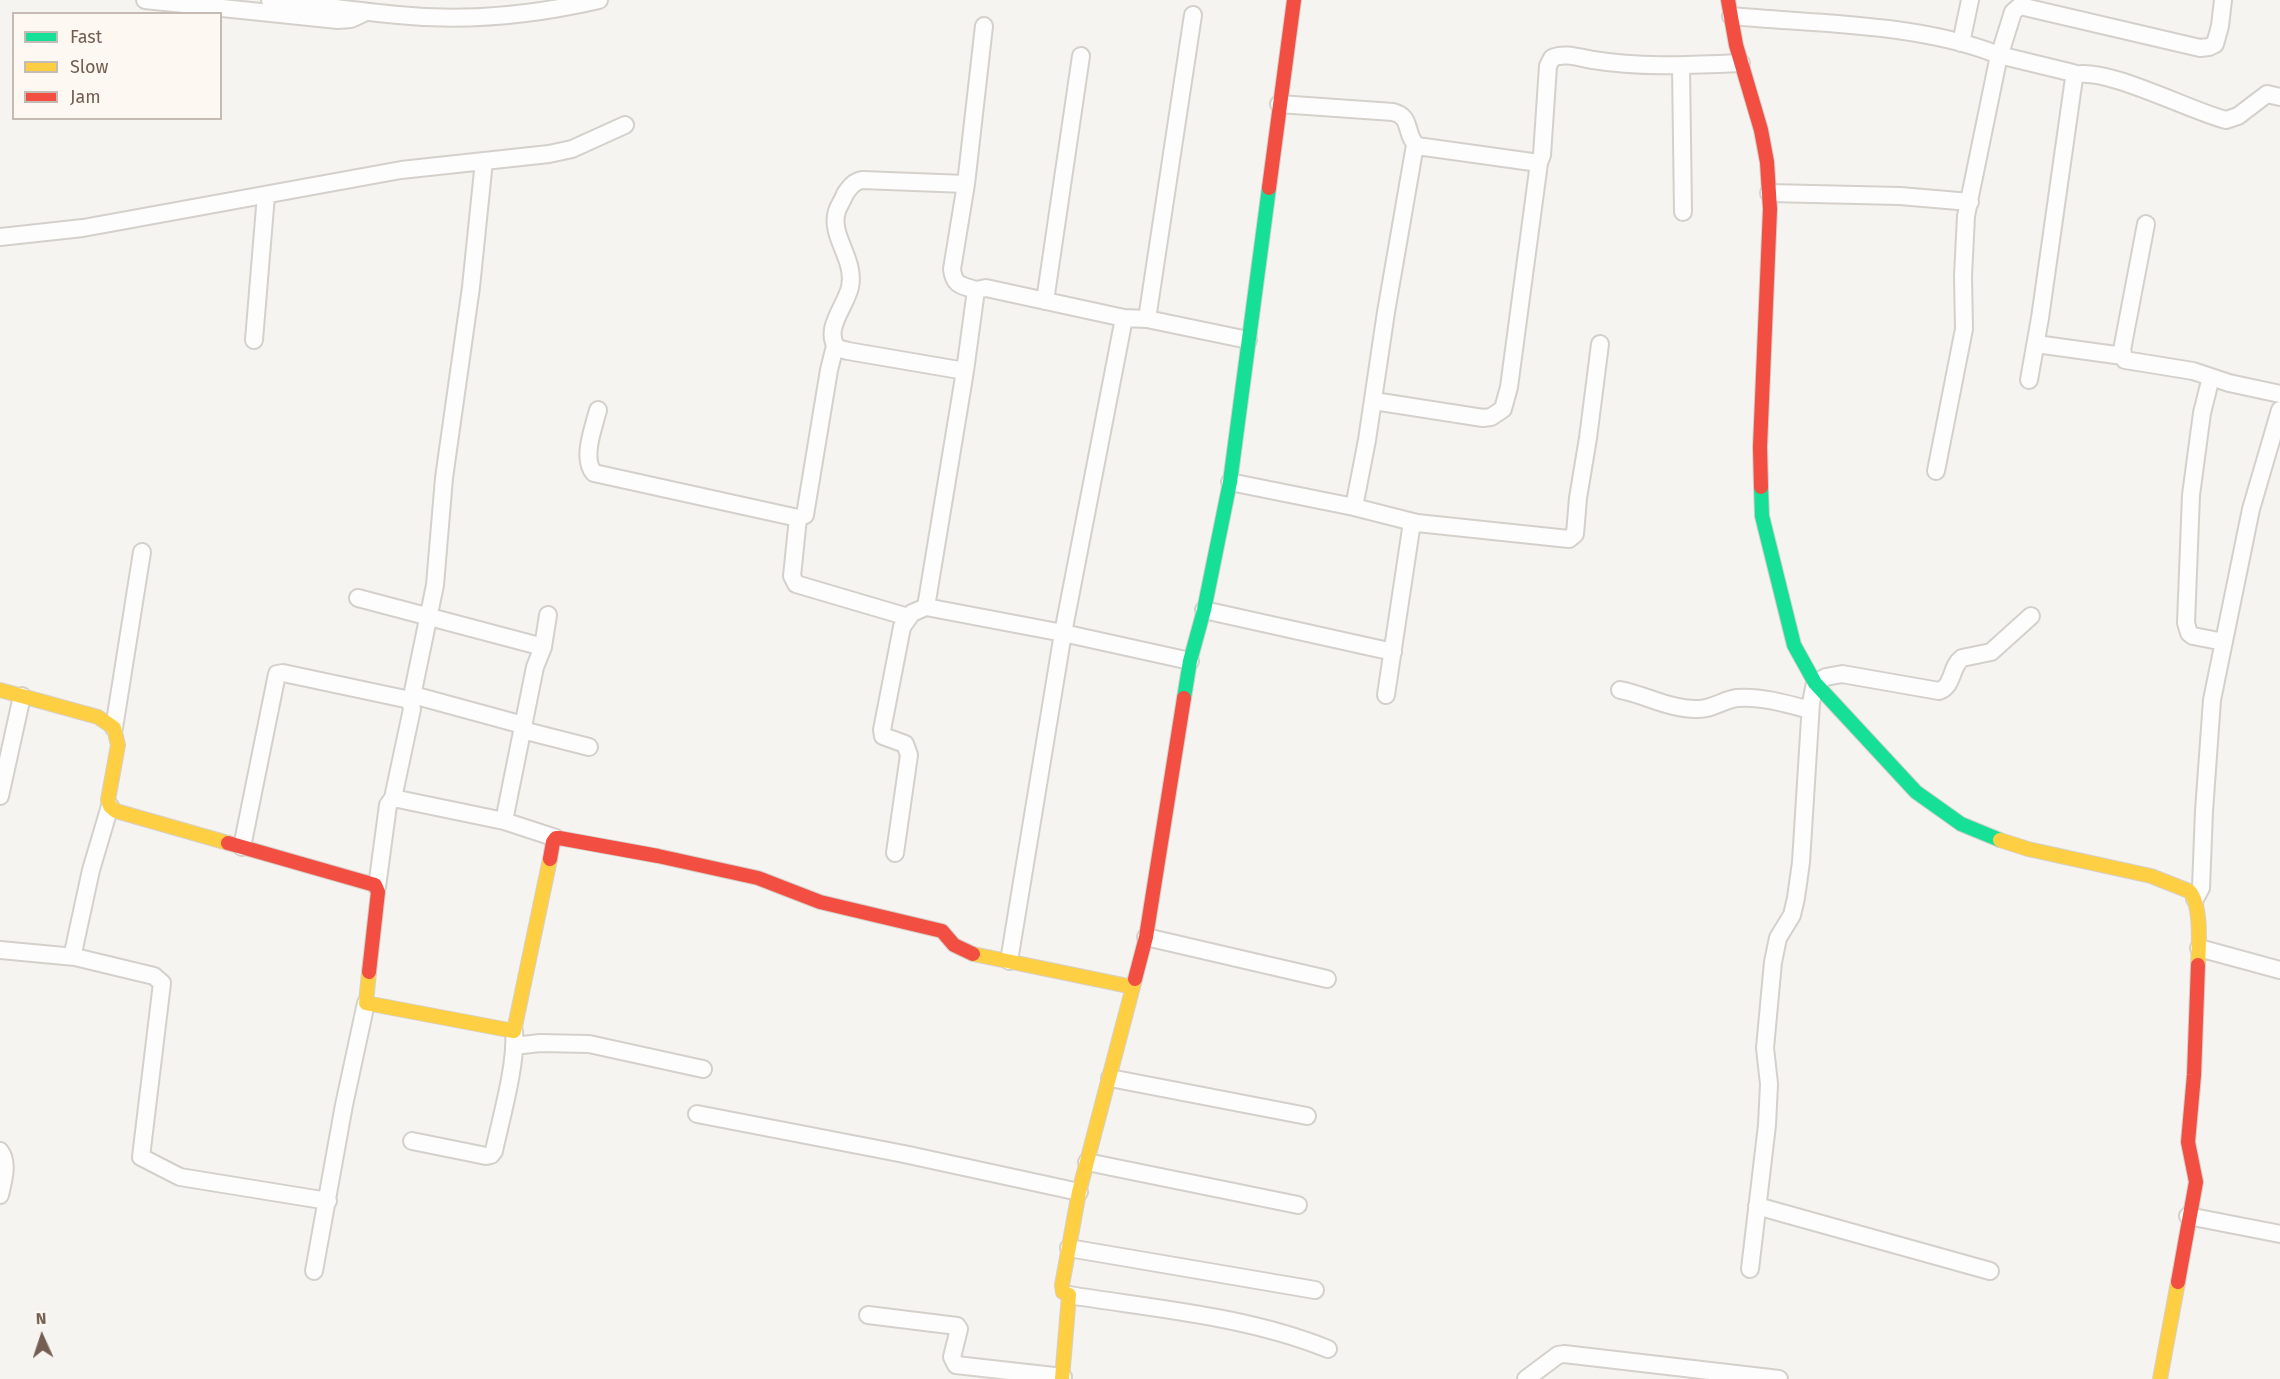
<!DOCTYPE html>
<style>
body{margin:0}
#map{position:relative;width:2280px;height:1379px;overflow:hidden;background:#f6f4f0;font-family:"Fira Sans",sans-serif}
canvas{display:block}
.legend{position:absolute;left:12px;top:12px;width:210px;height:108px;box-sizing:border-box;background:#fdf9f2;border:2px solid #c6bbb2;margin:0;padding:8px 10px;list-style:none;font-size:18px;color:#735e51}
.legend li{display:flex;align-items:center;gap:12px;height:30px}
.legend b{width:30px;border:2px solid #c6bbb2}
.north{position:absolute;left:12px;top:1307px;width:60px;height:60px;-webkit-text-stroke:4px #fdf9f2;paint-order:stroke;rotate:357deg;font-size:16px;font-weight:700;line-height:24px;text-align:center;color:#735e51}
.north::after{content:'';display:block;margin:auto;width:21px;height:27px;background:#735e51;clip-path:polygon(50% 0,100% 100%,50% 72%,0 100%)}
</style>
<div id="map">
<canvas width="2280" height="1379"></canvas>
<ul class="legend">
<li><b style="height:8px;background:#16e098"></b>Fast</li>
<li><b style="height:8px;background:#ffcf43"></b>Slow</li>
<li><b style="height:8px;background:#f24e42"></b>Jam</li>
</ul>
<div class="north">N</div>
</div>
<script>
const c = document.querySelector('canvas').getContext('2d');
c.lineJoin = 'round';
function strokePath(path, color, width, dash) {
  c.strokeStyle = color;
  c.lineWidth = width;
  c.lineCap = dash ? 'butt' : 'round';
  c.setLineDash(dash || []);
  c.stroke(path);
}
const street = new Path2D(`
 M145 0 338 20 351 19 364 13
 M270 0C313 5 356 11 398 15 465 22 534 15 599 0
 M1731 16C1816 24 1917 23 1996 54L1998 60 1966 216 1963 276 1964 329 1936 471
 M1961 43 1970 0
 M1999 55 2069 72 2073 73 2074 78 2040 318 2029 380
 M1998 60 2013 12 2020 6 2200 48 2209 47 2215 44 2220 26 2223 0
 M1681 66 1683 212
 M2074 75C2105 66 2190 111 2226 120L2238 116 2267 94 2280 97
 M1279 104 1393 112C1413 117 1404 134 1417 146L1539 163 1542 155 1548 66 1552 58C1565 52 1580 58 1593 60 1642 68 1692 65 1741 63
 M1769 193 1900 196 1970 202
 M2146 224 2122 350 2125 360 2193 371 2229 383 2280 394
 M0 237 83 228 401 170 549 154 572 149 625 125
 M976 290C961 285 954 286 952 269L966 184 984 26
 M1045 301 1081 56
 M1147 319 1248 340
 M254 340 266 195
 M2036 344 2123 356
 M965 371 848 351 837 348C823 329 846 306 850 287 856 259 829 236 837 211 839 205 843 200 845 194 850 187 853 182 862 180L966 184
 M2211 377 2202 413 2191 495 2186 623 2189 633 2193 636 2224 642
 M1374 401 1483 418 1491 417 1503 409 1509 387 1539 163
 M598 410C594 427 581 458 594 473L798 518 805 515 829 370 835 346
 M1230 482 1354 507 1417 523 1569 539 1575 534 1578 498 1588 438 1600 344
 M1354 507 1367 440 1386 312 1415 145
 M798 518 792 576 796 584 908 617
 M358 598 543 647
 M1204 610 1393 652
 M1190 661 1063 633 926 607 965 371 976 290 986 288 1124 318 1147 319 1193 15
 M1620 690C1646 695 1669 709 1696 709 1712 710 1722 700 1737 698 1760 696 1788 704 1810 710
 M413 695 523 725 526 731 589 747
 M1386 695 1412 522
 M411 701 435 585 444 478 471 287 484 161
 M114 728 142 552
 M0 796 22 696
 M110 806 91 870 73 953 75 957 154 976 162 983 141 1157 180 1177 328 1201
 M504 821 535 667 543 647 548 615
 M242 847 277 674 283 673 410 700 412 709 393 798
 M895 853 909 755 905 744 883 736 882 730 902 627 912 613 926 607
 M377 887 388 805 393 798 504 821 556 838
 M2195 899 2201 888 2204 811 2212 700 2251 509 2280 410
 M1146 937 1327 979
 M2199 948 2280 970
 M0 950 75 957
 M1009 961 1063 633 1124 318
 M514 1046 540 1043 589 1044 703 1069
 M1110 1078 1307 1116
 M697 1114 904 1154 1079 1192
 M412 1141 486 1156 491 1155 494 1151C501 1118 517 1063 514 1031
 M0 1151C9 1163 3 1181 0 1195
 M1087 1162 1298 1205
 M1757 1206 1990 1271
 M2188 1216 2280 1234
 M1069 1248 1315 1290
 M1750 1269 1767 1125 1769 1084 1765 1048 1773 962 1778 938 1792 915 1796 898 1801 862 1811 703 1815 683 1826 677 1842 674 1939 691C1954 686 1950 667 1962 658L1991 652 2031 616
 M314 1271 344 1105 366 1003
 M1069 1295C1156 1309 1246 1316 1328 1349
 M868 1315 957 1326 959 1329 952 1357 956 1365 1063 1377
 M1526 1379 1558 1355 1564 1354 1779 1379`);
const fast = new Path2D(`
 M1761 487 1762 516 1794 645 1815 683 1916 792 1961 824 2000 840
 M1184 698 1190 661 1204 610 1230 482 1269 188`);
const slow = new Path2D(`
 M0 690 98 717 114 728 118 745 108 800 110 806 116 811 228 843
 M2000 840 2028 849 2151 876 2189 891C2202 904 2199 947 2198 965
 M973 954 1133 987
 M369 972 366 1003 514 1031 550 859
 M1062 1379 1069 1295 1063 1292 1062 1285 1079 1192 1135 979
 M2160 1379 2178 1282`);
const jam = new Path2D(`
 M1728 0 1736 45 1761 130 1767 162 1770 209 1760 447 1761 487
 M1269 188 1294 0
 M228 843 375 885 378 892 369 972
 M550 859 553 842 556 838H559L658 856 758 878 820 902 942 931 954 945 973 954
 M1135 979 1146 937 1184 698
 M2178 1282 2196 1182 2188 1142 2194 1075 2198 965`);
strokePath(street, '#d4d0cb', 20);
strokePath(fast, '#d5d0ca', 16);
strokePath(slow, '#d5d0ca', 16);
strokePath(jam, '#d5d0ca', 16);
strokePath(street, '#fefdfd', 16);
strokePath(fast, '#16e098', 14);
strokePath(slow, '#ffcf43', 14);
strokePath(jam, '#f24e42', 14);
</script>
